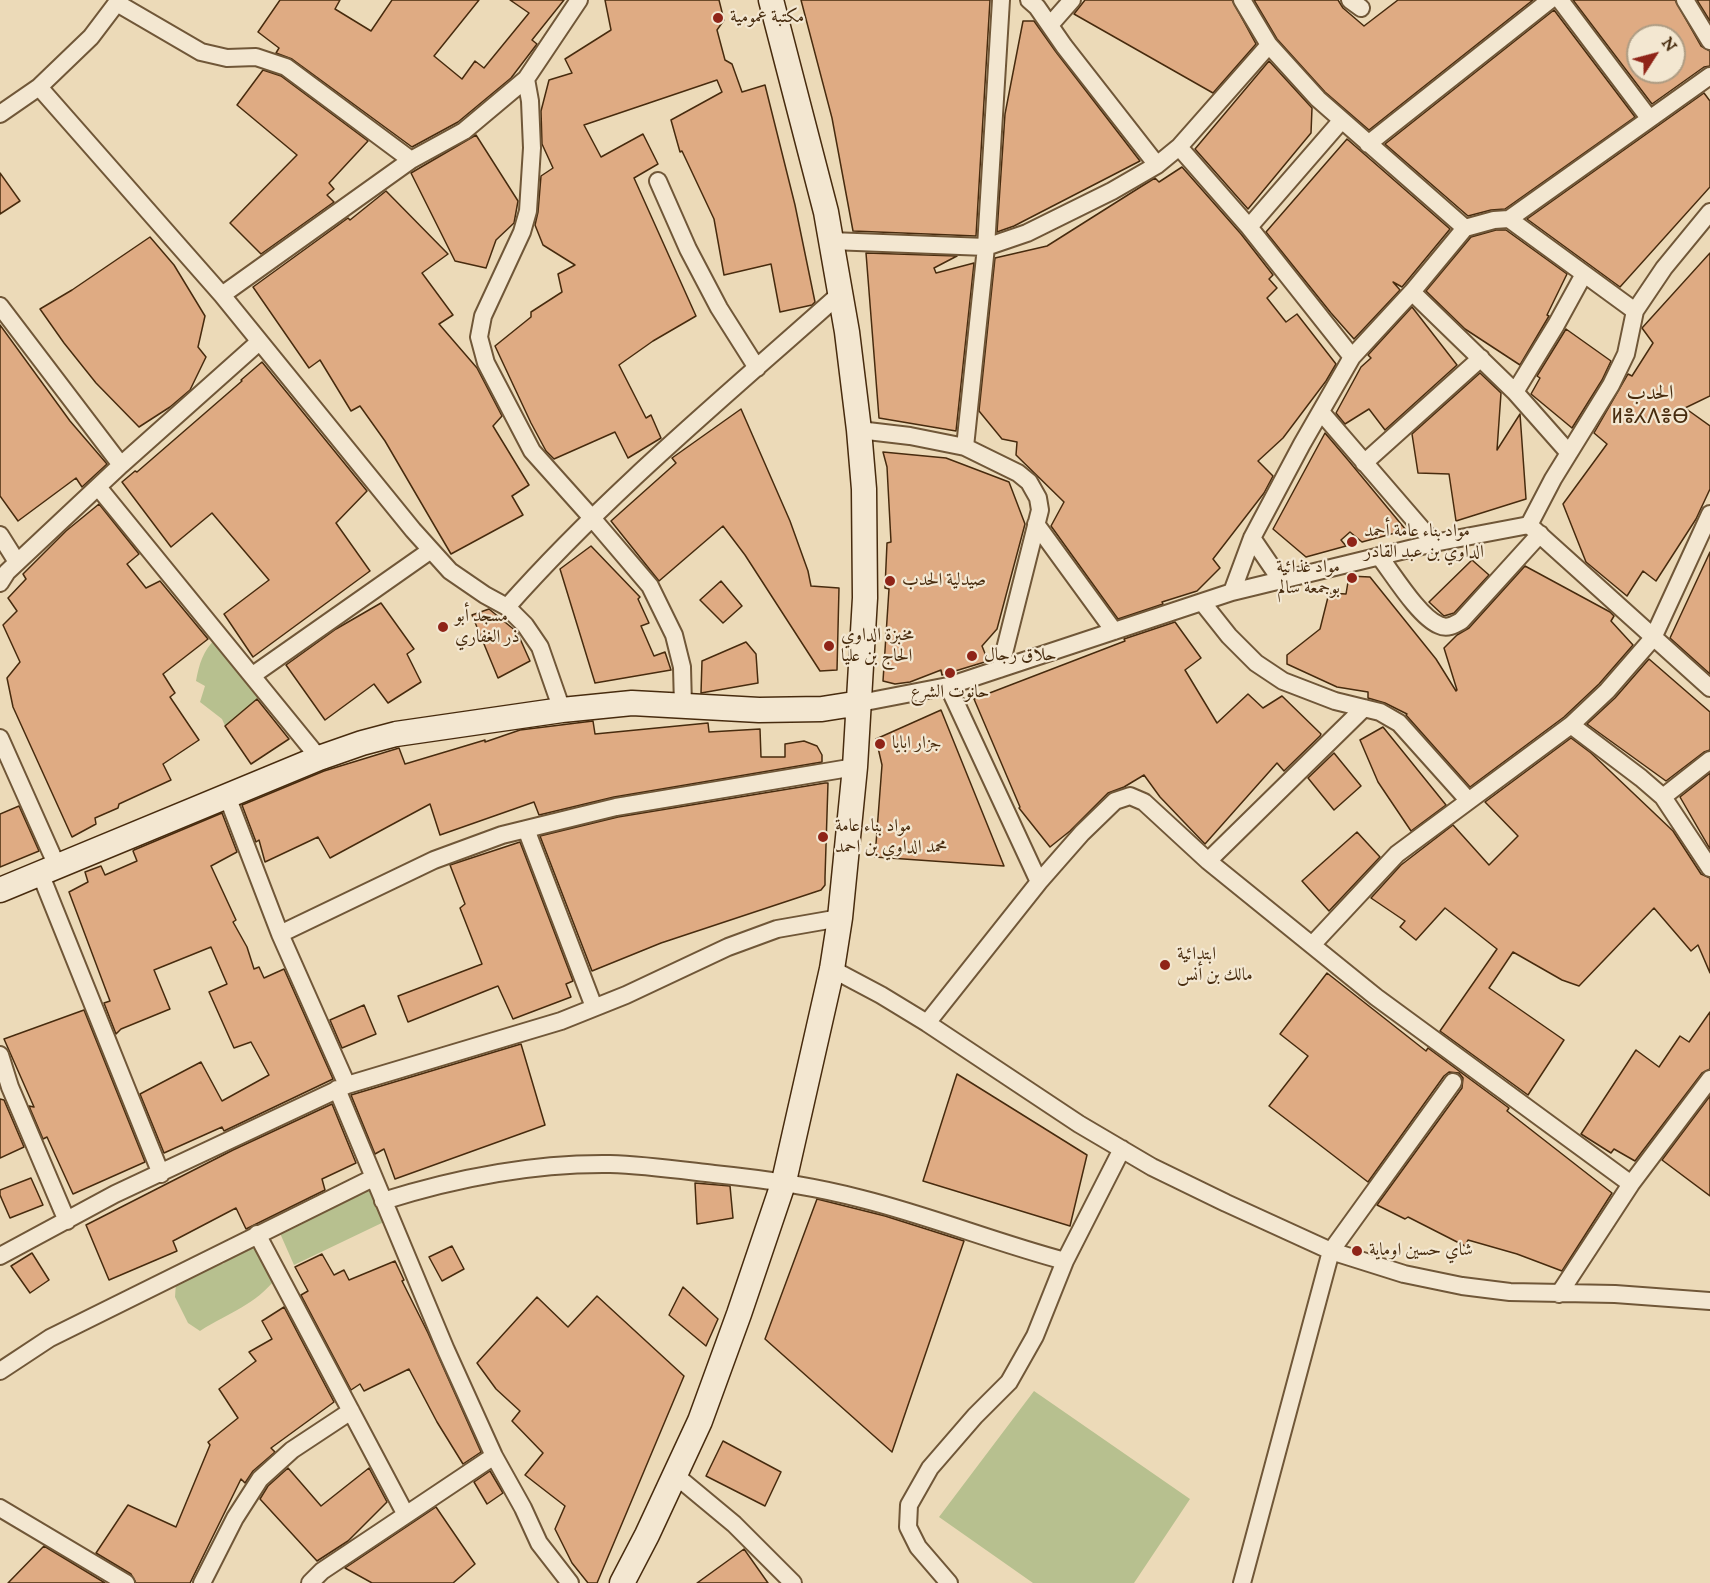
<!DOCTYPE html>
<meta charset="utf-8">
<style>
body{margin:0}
#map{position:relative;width:1710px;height:1583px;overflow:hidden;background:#ecdab8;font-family:"IM FELL DW Pica",serif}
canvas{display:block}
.north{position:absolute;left:1626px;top:24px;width:60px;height:60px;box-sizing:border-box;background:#f3e7d1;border:2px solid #ae9c83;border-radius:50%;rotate:54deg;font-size:16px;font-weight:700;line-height:24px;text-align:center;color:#472b0e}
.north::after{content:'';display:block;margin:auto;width:21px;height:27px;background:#8f2418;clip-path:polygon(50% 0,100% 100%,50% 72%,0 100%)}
</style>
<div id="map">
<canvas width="1710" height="1583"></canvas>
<div class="north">N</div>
</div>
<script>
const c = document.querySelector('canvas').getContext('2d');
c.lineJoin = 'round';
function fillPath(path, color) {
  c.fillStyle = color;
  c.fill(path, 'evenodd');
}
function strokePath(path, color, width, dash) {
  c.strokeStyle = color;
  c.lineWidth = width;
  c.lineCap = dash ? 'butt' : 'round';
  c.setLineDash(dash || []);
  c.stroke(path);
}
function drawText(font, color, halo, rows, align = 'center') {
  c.font = font + ' "IM FELL DW Pica",Amiri,"Noto Sans Tifinagh",serif';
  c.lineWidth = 4.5;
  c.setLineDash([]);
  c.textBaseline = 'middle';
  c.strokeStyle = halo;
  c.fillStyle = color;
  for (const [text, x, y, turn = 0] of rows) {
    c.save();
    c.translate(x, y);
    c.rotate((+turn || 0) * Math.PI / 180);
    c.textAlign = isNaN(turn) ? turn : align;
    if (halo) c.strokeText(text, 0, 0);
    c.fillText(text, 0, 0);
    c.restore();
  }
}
fillPath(new Path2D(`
 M216 638 262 695 225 726 222 719 200 702 205 686 196 681C199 664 203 651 216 638Z
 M372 1187 388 1220 294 1265 279 1231Z
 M259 1245 277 1277C255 1306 229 1312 200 1331L188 1323 175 1297 176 1282 213 1265 223 1264 236 1251 245 1252Z
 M1034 1391 1190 1499 1134 1583H1033L939 1517Z`), '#b7c08f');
const building = new Path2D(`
 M280 0H340L335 9 371 31 392 0H479L434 56 462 79 475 61 484 68 529 13 510 0H564L532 40 537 44 511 78 458 122 412 147 292 59 276 53 279 48 258 32Z
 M605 0H719L724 20 717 30 725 60 732 64 742 92 765 85 795 205 815 302 812 305 780 312 771 264 724 275 714 219 682 151 680 152 671 120 722 92 717 80 584 125 601 157 643 134 658 164 634 178 696 316 653 341 619 365 646 418 651 415 661 438 628 458 615 432 554 459 546 451 531 423 495 346 531 317V312L562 292 558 274 575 265 543 245 535 225 538 212 541 176 553 168 542 144 541 111 549 80 572 73 565 59 611 30Z
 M801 0H990L976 236 853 231 832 118Z
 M1085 0H1232L1256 44 1213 93 1074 14Z
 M1254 0H1338L1343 8 1364 26 1398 0H1533L1369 130 1325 92 1277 39Z
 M1573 0H1675L1701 46 1710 51V66L1704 67 1652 104ZM1638 36H1674V72H1638Z
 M1697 0H1710V21Z
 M1554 10 1635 117 1505 209 1491 210 1468 216 1385 144Z
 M1023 21H1034L1056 52 1140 161 1014 226 997 232 1005 114Z
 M1269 61 1312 108 1311 133 1248 209 1195 149Z
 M263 70 281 76 368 141 329 183 334 189 327 195 334 202 261 254 230 223 297 155 237 105Z
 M1704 93 1710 101V187L1620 287 1527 219Z
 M476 135 518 201 514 223 496 240 486 268 455 261 411 173Z
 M1347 139 1450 229 1402 287 1393 282 1400 290 1354 339 1331 313 1266 232Z
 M1182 167 1241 234 1273 275 1269 279 1277 288 1267 298 1286 322 1297 314 1336 364 1326 381 1283 438 1258 461 1273 476 1264 493 1213 559 1220 568 1197 591 1162 602 1163 604 1118 619 1051 526 1064 502 1016 455 1017 442 1002 439 979 411 995 258 1047 246 1142 186 1155 178 1159 182Z
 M0 173 20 201 0 214Z
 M386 191 448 254 422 273 453 315 439 324 477 368 502 416 493 426 529 485 512 496 523 515 451 554 385 441 360 406 351 411 320 360 309 368 253 287 348 218 350 220Z
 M1496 230H1506L1567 274 1547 315 1549 316 1520 365 1465 329 1426 291 1471 237Z
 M150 237 174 265 205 316 198 347 206 357 190 390 170 407 139 427 96 383 64 343 40 309 72 290Z
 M866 253 957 256 934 268 936 273 974 263 956 431 879 418Z
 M1710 253V396L1685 408 1710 426V489L1696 519 1656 581 1643 571 1627 596 1586 562 1563 504 1607 444 1594 433 1628 374 1632 376 1653 343 1642 328Z
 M1412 307 1457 365 1385 430 1369 409 1345 424 1336 413 1361 367 1371 358 1368 355Z
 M0 325 70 421 107 464 82 487 76 478 18 521 0 496Z
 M1566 329 1611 361 1602 380 1572 428 1531 394 1540 378 1537 376Z
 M262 362 367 491 336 523 370 571 253 657 224 614 269 580 212 513 171 547 122 482 135 471 137 472 242 381 241 380Z
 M1480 373 1501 393 1497 450 1520 414 1526 499 1456 521 1449 474 1418 473 1412 434Z
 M741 409 790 521 808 571 811 586 839 588 837 670 820 671 745 555 723 526 659 581 611 521 676 463 672 458Z
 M1325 433 1348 460 1406 530 1362 542 1350 532 1341 540 1346 546 1306 557 1273 529Z
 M883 452 946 458 1009 482 1025 524 997 629 982 646 988 661 942 675 941 670 910 682 895 684 883 681 889 589 885 588 887 543 891 542 887 467Z
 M99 504 139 554 127 564 146 588 160 581 208 639 163 674 175 693 170 697 199 740 163 764 171 780 119 804 118 808 95 818 96 824 72 837 13 707 7 678 20 662 3 625 17 611 8 598 26 579 23 574 66 531Z
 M591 546 640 597 638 599 649 623 641 626 654 656 665 652 671 670 595 683 560 569Z
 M1710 552V674L1670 638Z
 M1472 560 1489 575 1454 613 1444 616 1429 602Z
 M1525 566 1610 612 1614 616 1611 621 1633 645 1599 684 1564 717 1470 787 1406 715 1407 714 1385 703 1368 698V692L1337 687 1287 664V655L1320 629 1329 593 1346 594 1349 576 1370 577 1436 659 1456 691 1457 690 1444 648 1457 635 1469 628Z
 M721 581 742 606 723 623 700 600Z
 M381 603 414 649 407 654 421 682 388 703 374 684 325 720 286 665 336 629Z
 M489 609 517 632 530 661 498 678 472 615Z
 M1175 622 1201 658 1185 670 1217 723 1248 694 1263 708 1282 696 1321 734 1320 736 1284 771 1277 763 1205 844 1160 797 1144 775 1124 787 1108 793 1070 831 1050 847 1019 808 1020 807 974 699 1125 641 1124 639Z
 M746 642 756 654 758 683 701 693 702 661Z
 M1649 659 1710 712V750L1704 752 1666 781 1587 724 1615 698Z
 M257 699 289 739 251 764 225 726Z
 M941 710 1004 866 875 857 882 765 876 739Z
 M593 721 595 734 708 723 709 732 760 729 761 757H785V744L804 741 817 746 822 755V762L614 797 539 815 534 802 440 835 430 804 330 858 318 837 265 862 259 840 256 842 242 805 324 771 399 748 405 764 485 740V742L520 730Z
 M1383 727 1446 805 1411 831 1378 782 1360 740Z
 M1571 738 1591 753 1673 831 1701 874 1710 878V973L1698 945 1691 951 1654 908 1579 986 1562 980 1513 952 1489 988 1564 1040 1528 1095 1440 1031 1497 949 1445 908 1416 940 1400 927 1405 921 1371 898 1401 865 1453 825 1489 865 1518 836 1485 802Z
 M1334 753 1361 786 1334 810 1308 778Z
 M1710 773V849L1680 797Z
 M825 783H828L825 877V885L821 890 661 943 592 971 540 836 618 817Z
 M19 806 39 851 0 867V814Z
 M222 813 237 852 211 866 236 920 233 922 247 947 254 969 259 967 264 978 284 969 333 1079 224 1131 222 1127 164 1153 140 1094 201 1062 222 1101 269 1075 251 1042 234 1048 209 992 227 984 211 947 154 970 170 1009 121 1029 116 1034 104 1003 110 1001 69 892 88 882 85 872 101 866 105 875 137 861 133 851 134 850Z
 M1357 832 1380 857 1329 911 1302 881Z
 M520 842 573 981 566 984 571 997 513 1019 498 986 408 1022 398 996 482 964 460 908 465 904 450 865Z
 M1327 973 1426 1051 1428 1048 1509 1108 1507 1111 1612 1193 1562 1271 1517 1254 1468 1240 1465 1246 1408 1217 1405 1219 1377 1205 1462 1088 1463 1078 1459 1073 1449 1072 1444 1076 1368 1182 1269 1106 1308 1056 1280 1034Z
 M364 1005 376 1034 342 1048 330 1020Z
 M84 1010 145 1162 73 1194 47 1137 43 1139 29 1106 34 1107 4 1039Z
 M1710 1012V1069L1702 1073 1635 1161 1614 1149 1611 1153 1581 1134 1636 1050 1659 1067 1680 1036 1689 1042Z
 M521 1044 545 1125 395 1179 384 1149 375 1154 351 1095Z
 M957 1074 1087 1155 1070 1226 923 1181Z
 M1710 1096V1196L1662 1160Z
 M0 1099 4 1100 24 1147 0 1158Z
 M332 1104 356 1163 322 1179 325 1190 246 1229 236 1208 173 1241 177 1251 109 1280 86 1225 233 1150Z
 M31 1178 43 1205 10 1218 0 1195V1190Z
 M695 1183 730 1186 733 1218 697 1224Z
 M817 1199 885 1216 964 1241 892 1452 765 1339Z
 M452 1246 464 1269 442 1281 429 1257Z
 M32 1253 49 1280 30 1293 11 1266Z
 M322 1254 334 1275 344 1270 349 1280 395 1261 404 1280 402 1281 428 1333 481 1452 463 1464 437 1422 409 1369 364 1391 360 1384 351 1390 301 1295 308 1291 295 1267Z
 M683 1287 718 1319 706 1346 669 1315Z
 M597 1296 684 1376 597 1583H588L572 1563 555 1529 565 1506 525 1475 543 1453 512 1421 520 1411 496 1389 477 1363 537 1297 568 1327Z
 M284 1307 334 1402 271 1448 275 1452 253 1471 245 1483 241 1479 190 1583H136L131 1574 96 1553 128 1505 176 1527 210 1445 208 1442 238 1418 219 1389 256 1361 249 1352 272 1339 262 1321Z
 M723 1441 781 1472 765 1506 706 1476Z
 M288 1468 321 1506 369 1468 387 1502 348 1541 317 1561 260 1499 268 1486Z
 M490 1471 503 1493 487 1504 474 1482Z
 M436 1507 475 1564 453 1583H372L345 1568Z
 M44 1546 105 1583H8Z
 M744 1549 768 1583H697Z`);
fillPath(building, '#dfab83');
strokePath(building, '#472b0e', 1.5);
const street = new Path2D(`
 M579 0 526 79 530 101 532 148 528 211 522 232 483 316 479 337 486 363 532 451 592 518 650 586 674 635 682 667 683 706
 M1029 0 1037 7 1064 46 1157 165
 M1242 0 1269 45 1318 99 1465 228
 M1350 0 1361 8
 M1560 0 1649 118
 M1685 0 1710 41
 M117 3 201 52 227 58 256 57 286 67 411 160
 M1050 25 1072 0
 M39 87 222 295 413 530 450 571 485 595 507 607 525 625 540 647 562 710
 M0 114 39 87 91 37 119 0
 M1368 144 1550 0
 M1179 147 1249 227 1352 357
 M658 181 688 249 719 308 757 368
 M1509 219 1710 76
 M1249 227 1341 121
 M831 241 986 247 1027 233 1112 191 1157 165 1179 147 1269 45
 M1412 292 1515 392 1569 453
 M222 295 411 160 464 131 526 79
 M0 306 121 465
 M1515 392 1556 325 1584 274
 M1321 412 1434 543
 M859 430 910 436 965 447 1018 473 1029 482 1038 498 1040 510 1000 669
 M965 447 986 247 1001 0
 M1364 463 1481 358
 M98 487 319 758
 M1036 524 1114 631
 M1529 525 1553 479 1611 385 1626 354 1635 311 1664 268 1710 212
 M0 535 17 562
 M1252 538 1280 579
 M1379 556C1393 574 1419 617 1439 625 1447 629 1454 625 1461 621L1540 534
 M0 583 7 572 121 465 259 342
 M1232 592 1252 538 1302 444 1352 357 1412 292 1465 228 1494 220 1509 219 1635 311
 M1202 602 1229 636 1256 663 1283 681 1335 701 1380 712 1399 723 1468 800
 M507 607C608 493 727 395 841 293
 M253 675 431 550
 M948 686 1039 882
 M860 703 948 686 1232 592 1434 543 1529 525 1710 688
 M1571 725 1641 778 1663 797 1710 868
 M0 738 57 866
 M227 796 280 934 347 1085
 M1663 797 1710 760
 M526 829 594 1007
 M1208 861 1364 708
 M40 873 161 1174
 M280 934 434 860 502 835 616 807 855 767
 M1312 945 1397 854 1571 725 1607 691 1653 638 1710 514
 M832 969 881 995 927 1023 1079 1124 1152 1167 1226 1203 1331 1251 1404 1274 1462 1286 1510 1292 1615 1294 1710 1301
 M927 1023 1039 882 1082 833 1115 801 1130 796 1144 802 1208 861 1376 997 1631 1184
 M0 1055 10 1087 67 1221
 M337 1089 446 1350 494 1456 523 1508 539 1543 570 1583
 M383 1201C456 1178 534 1163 610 1164 645 1165 680 1170 714 1174 764 1179 813 1186 862 1199 930 1216 997 1243 1065 1261L1122 1149
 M257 1234 406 1515
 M0 1256 115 1194 347 1085 561 1021 626 995 728 947 777 929 840 918
 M1559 1294 1631 1184 1710 1079
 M0 1371 50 1338 373 1178
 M675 1475 734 1524 793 1583
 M0 1508 126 1583
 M202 1583 235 1518 260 1479 292 1450 351 1411
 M310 1583 322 1571 494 1456
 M949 1583 918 1547 908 1527 909 1505 930 1468 975 1416 1009 1382 1035 1336 1065 1261
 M1242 1583 1331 1251 1453 1082`);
const secondary = new Path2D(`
 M0 890 319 758 362 743 396 734 562 710 632 703 759 710 822 709 860 703
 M622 1583 647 1535 700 1421 739 1314 784 1181 832 969 840 918 855 767 865 598 864 489 859 430 847 332 826 212 771 0`);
strokePath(street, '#705738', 20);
strokePath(secondary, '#472b0e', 27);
strokePath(street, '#f3e7d1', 16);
strokePath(secondary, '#f3e7d1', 24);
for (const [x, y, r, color] of [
 [718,18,6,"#8f2418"],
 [1352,542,6,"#8f2418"],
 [1352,578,6,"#8f2418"],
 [890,581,6,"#8f2418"],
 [443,627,6,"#8f2418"],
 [829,646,6,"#8f2418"],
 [972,656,6,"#8f2418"],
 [950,673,6,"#8f2418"],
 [880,744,6,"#8f2418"],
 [823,837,6,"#8f2418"],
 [1165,965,6,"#8f2418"],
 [1357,1251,6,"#8f2418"]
]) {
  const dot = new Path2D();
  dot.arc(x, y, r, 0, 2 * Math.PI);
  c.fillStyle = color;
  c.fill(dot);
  strokePath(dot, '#f3e7d1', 2);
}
drawText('18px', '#472b0e', '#f3e7d1', [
 ["مكتبة عمومية",730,18],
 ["مواد بناء عامة أحمد",1364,532],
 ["الداوي بن عبد القادر",1364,553],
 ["مواد غذائية",1340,568,"right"],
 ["بوجمعة سالم",1340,589,"right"],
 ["صيدلية الحدب",902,581],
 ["مسجد أبو",455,617],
 ["ذر الغفاري",455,638],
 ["مخبزة الداوي",841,636],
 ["الحاج بن عليا",841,657],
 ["حلاق رجال",984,656],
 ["حانوت الشرع",950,693,"center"],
 ["جزار ابايا",892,744],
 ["مواد بناء عامة",835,827],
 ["محمد الداوي بن احمد",835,848],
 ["ابتدائية",1177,955],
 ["مالك بن أنس",1177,976],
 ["شاي حسين اوماية",1369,1251]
], 'left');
drawText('21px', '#472b0e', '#f3e7d1', [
 ["الحدب",1650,395],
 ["ⵍⴻⵃⴷⴻⴱ",1650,419]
]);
</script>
